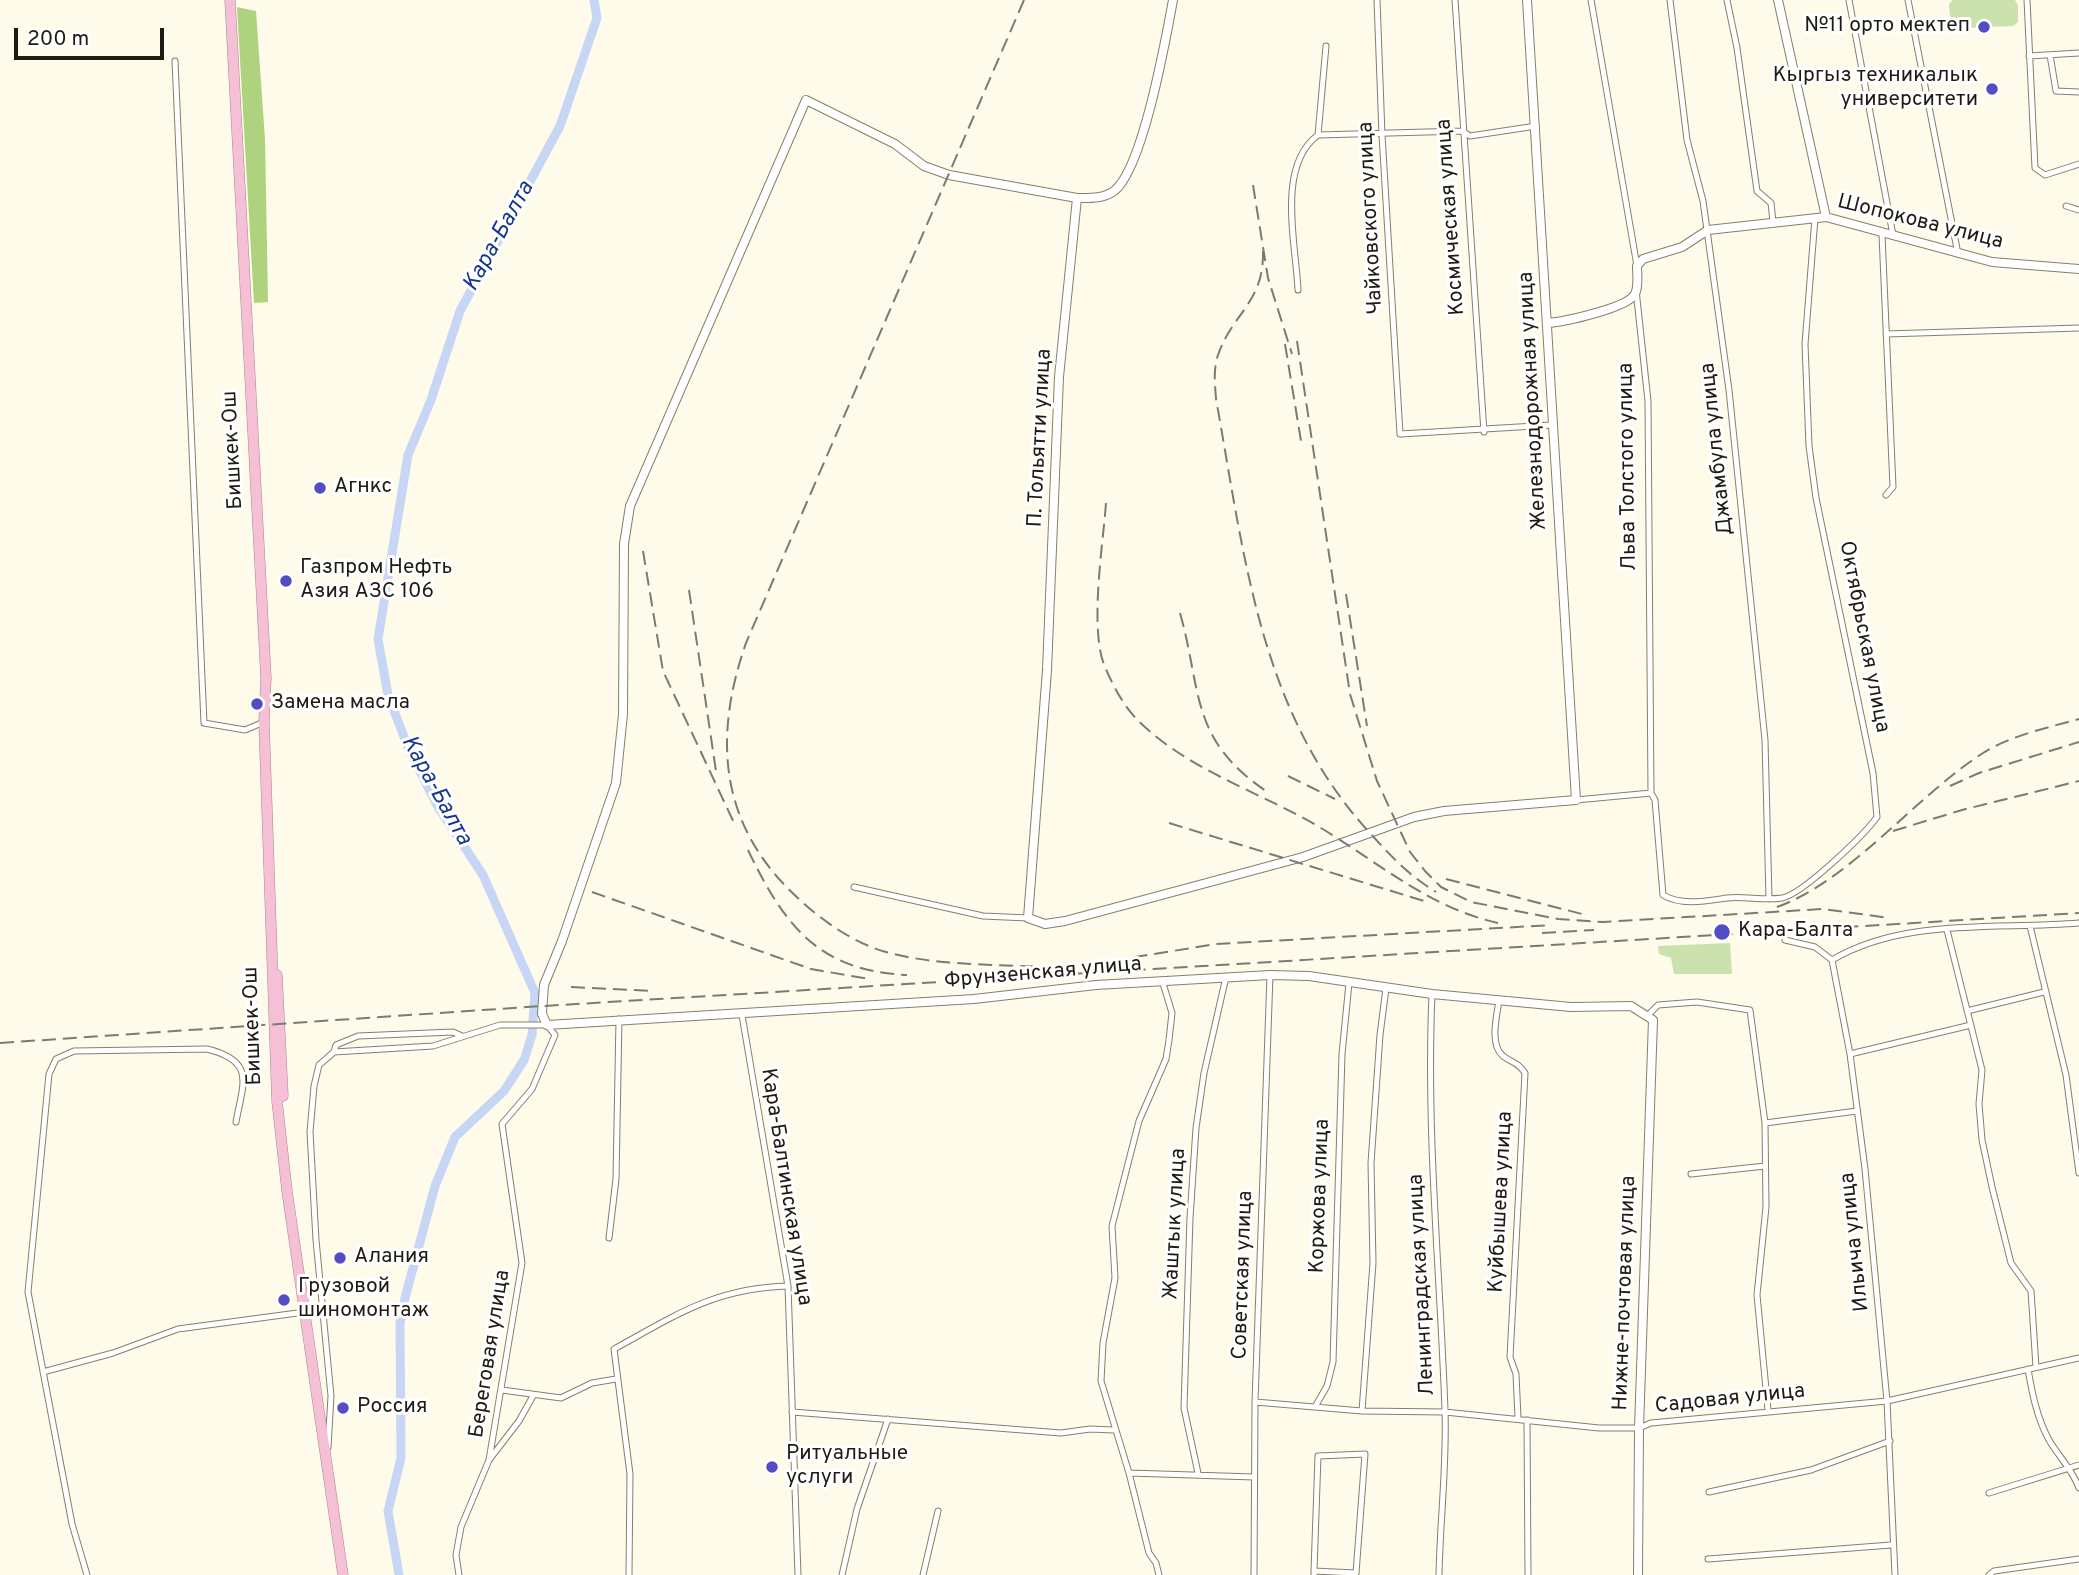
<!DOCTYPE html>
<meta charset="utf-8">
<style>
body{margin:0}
#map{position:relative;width:2079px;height:1575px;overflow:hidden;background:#fefbeb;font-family:Overpass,sans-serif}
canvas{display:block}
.scale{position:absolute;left:14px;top:28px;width:150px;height:32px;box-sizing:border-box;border:4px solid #1d1b12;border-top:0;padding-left:9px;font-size:21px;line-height:24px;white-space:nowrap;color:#1d1b12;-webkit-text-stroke:5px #fff;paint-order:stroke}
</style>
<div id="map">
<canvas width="2079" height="1575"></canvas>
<div class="scale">200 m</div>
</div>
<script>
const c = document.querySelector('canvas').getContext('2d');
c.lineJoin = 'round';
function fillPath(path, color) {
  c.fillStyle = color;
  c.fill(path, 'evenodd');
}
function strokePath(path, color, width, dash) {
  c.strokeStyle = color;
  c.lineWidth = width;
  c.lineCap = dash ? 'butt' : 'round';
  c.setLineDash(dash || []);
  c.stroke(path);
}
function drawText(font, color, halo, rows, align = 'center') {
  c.font = font + ' Overpass,sans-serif';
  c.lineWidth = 6;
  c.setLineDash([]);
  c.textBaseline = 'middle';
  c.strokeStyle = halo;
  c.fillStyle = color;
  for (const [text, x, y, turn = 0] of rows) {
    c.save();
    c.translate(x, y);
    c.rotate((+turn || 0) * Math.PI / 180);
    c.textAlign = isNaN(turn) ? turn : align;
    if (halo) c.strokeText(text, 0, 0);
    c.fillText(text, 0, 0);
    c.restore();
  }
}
fillPath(new Path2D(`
 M1953 0H2015L2018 5V22L2013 26 1963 28 1950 16 1949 4Z
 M1730 943 1732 974H1674L1671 958 1659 954 1658 946Z`), '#cbe2ae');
fillPath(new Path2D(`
 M237 7 256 11 265 139 268 302 254 303Z`), '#afd27f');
strokePath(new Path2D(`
 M399 1575 388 1511 401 1458 400 1323 405 1298 435 1186 455 1137 504 1091 524 1060 532 1035 535 993 483 875 438 807 409 750 388 695 378 639 408 455 431 400 460 311 560 126 597 18 594 0`), '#c7d6f5', 9);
const street = new Path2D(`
 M1377 0 1382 135 1400 434 1552 425
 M1455 0 1484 432
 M1591 0 1637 266
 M1670 0 1687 140 1703 201 1729 390 1765 740 1769 899
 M1727 0 1737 48 1757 191 1771 203 1773 222
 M1849 0 1893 235
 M1908 0 1958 254
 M2027 0 2035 168 2045 175 2079 164
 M2050 55 2056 91 2079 92
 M2029 56 2079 53
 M175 61 204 723 245 730 264 722
 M1318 135 1462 131 1470 136 1536 126
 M2066 206 2079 210
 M1882 235 1893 487 1886 495
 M1298 290C1296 244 1276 166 1318 135L1326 46
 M1636 290 1648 401 1651 793 1655 800 1663 895C1682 906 1706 901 1727 898 1745 896 1764 901 1782 898 1803 894 1864 835 1877 817L1873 773 1816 498 1809 446 1805 344 1815 218
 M1886 334 2079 328
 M1576 800 1651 793
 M854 887 983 916 1028 918
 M2030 926 2066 1075 2079 1173
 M1947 930 1982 1070 1979 1104 1982 1140 1992 1187 2011 1263 2031 1291 2036 1367
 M1785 940 1815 947 1832 960 1850 1054 1865 1169 1887 1401 1895 1575
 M1832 960C1905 917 1997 930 2079 923
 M1432 994C1426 1133 1440 1271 1445 1410 1447 1465 1440 1520 1439 1575
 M1499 1000C1497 1016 1489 1044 1503 1056 1512 1063 1518 1062 1525 1073L1510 1357 1516 1374 1518 1418
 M1967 1011 2044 992
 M742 1015 788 1286 798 1575
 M1648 1015 1658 1005 1697 1002 1750 1010 1765 1123 1766 1207 1757 1295 1768 1410
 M334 1052 433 1046 500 1025H547L555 1035 532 1089 502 1124 522 1263 489 1460 461 1527 456 1555 459 1575
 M1850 1054 1971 1025
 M1765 1123 1857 1111
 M1691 1174 1765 1166
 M609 1238 616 1179 619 1019
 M2028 1369C2032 1393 2037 1418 2049 1440 2059 1457 2072 1469 2079 1488
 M43 1372 113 1353 178 1329 305 1312
 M502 1390 561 1398 592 1383 616 1379
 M1255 1402 1362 1411 1445 1412 1599 1428H1639L1651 1423 1887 1401 2079 1358
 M1315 1407 1327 1386 1333 1362 1342 1054 1349 983
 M1362 1411 1373 1263 1371 1163 1380 1035 1386 988
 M792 1412 1061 1433 1090 1429 1114 1430
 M1527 1420 1528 1575
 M328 1447 331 1396 316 1240 310 1132 314 1086 319 1065 334 1052 336 1045 358 1036 453 1032 462 1036
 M489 1460 519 1421 533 1396
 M1129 1473 1254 1477
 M1198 1473 1184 1408 1190 1218 1196 1128 1204 1073 1226 977
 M1709 1492 1811 1470 1890 1441
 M1989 1493 2079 1465
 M1708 1559 1891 1545
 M87 1575 72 1524 28 1292 49 1074 56 1059 74 1051 207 1049C256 1061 243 1083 236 1122
 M629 1575 630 1474 614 1349C676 1315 715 1288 788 1286
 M842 1575 857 1509 888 1419
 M923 1575 938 1511
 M1159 1575 1156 1563 1149 1553 1129 1473 1101 1381 1103 1343 1115 1278 1112 1226 1139 1121 1166 1059 1169 1040 1172 1013 1162 980
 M1254 1575 1255 1402 1270 975
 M1314 1575V1571L1318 1456 1365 1454 1356 1573 1314 1571
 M1989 1575 1994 1571 2079 1559`);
const secondary = new Path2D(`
 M1173 0C1166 38 1143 169 1114 191 1103 199 1089 198 1077 198L1059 377 1047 670 1028 918 1045 924 1065 921 1303 857 1414 817 1444 811 1576 800 1527 0
 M1778 0 1826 217
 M1077 198 949 175 924 166 895 144 806 100 630 506 624 544 623 714 616 783 562 941 544 985 542 1014 547 1025 974 999 1096 985 1270 975 1309 976 1432 994 1571 1007 1631 1006 1653 1020 1639 1428 1638 1575
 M1547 323C1563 322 1628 308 1635 294 1639 286 1637 274 1637 266L1643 259 1682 247 1708 230 1826 217 1992 262 2079 269`);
const highway = new Path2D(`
 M230 0 266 678 264 722 277 1101 287 1191 343 1575
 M277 975 283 1096`);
strokePath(street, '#848068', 7);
strokePath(secondary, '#848068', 10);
strokePath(highway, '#a98691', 11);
strokePath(street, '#fff', 5);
strokePath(secondary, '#fff', 8);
strokePath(highway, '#f5bfd6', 10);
strokePath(new Path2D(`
 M1024 0 746 643C712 740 720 828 800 900 824 922 854 943 886 952 937 966 993 964 1045 967
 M1253 185 1268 278 1292 354
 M1263 251C1264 303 1233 312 1218 355 1213 370 1215 384 1216 399 1244 553 1259 712 1369 832 1390 855 1408 875 1436 892
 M1297 341 1350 694 1377 781 1410 852 1425 871 1441 887 1471 902 1558 919 1603 922 1823 909 1890 918
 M1285 344 1302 447
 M1106 503C1103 545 1089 630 1105 667 1115 690 1126 711 1146 728 1196 773 1264 794 1321 828 1379 863 1430 908 1498 923
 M643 551 663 671 735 825
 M689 590 716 771
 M1346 594 1367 726
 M1180 613C1202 690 1189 739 1266 791
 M1288 776 1335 799
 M1950 786 1979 773 2079 742
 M1169 823 1424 901
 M1893 831 1962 810 2079 781
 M748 850C784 925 818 971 907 975
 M1446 879 1582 914
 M592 892 811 969 869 979
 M1777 907C1850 881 1916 796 1983 753 2012 735 2047 728 2079 719
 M1542 933 1594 930
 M1092 964 1216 944 1552 925
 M571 987 652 991
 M0 1043 527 1007 2079 913`), '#7d7b6f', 2, [14, 7]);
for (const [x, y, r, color] of [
 [1984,27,7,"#534cc3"],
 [1992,89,7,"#534cc3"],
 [320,488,7,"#534cc3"],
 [286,581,7,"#534cc3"],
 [257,704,7,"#534cc3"],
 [1722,932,9,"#534cc3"],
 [340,1258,7,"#534cc3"],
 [284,1300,7,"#534cc3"],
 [343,1408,7,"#534cc3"],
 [772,1467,7,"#534cc3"]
]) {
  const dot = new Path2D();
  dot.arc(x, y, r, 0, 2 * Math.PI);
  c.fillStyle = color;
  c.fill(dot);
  strokePath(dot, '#fff', 2.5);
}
drawText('21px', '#1d1b12', '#fff', [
 ["№11 орто мектеп",1970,27,"right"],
 ["Кыргыз техникалык",1978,77,"right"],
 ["университети",1978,101,"right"],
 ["Агнкс",334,488],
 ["Газпром Нефть",300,569],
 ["Азия АЗС 106",300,593],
 ["Замена масла",271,704],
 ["Кара-Балта",1738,932],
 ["Алания",354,1258],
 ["Грузовой",298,1288],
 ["шиномонтаж",298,1312],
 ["Россия",357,1408],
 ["Ритуальные",786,1455],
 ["услуги",786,1479]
], 'left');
drawText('21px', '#1d1b12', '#fff', [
 ["Космическая улица",1452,217,-94],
 ["Чайковского улица",1372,218,-93],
 ["Шопокова улица",1920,223,14],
 ["Железнодорожная улица",1534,401,-93],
 ["П. Тольятти улица",1041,438,-87],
 ["Джамбула улица",1718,449,-96],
 ["Бишкек-Ош",234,450,-93],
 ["Льва Толстого улица",1629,467,-91],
 ["Октябрьская улица",1863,637,79],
 ["Фрунзенская улица",1043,974,-5],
 ["Бишкек-Ош",254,1026,-92],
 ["Кара-Балтинская улица",785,1187,81],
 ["Коржова улица",1321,1196,-88],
 ["Куйбышева улица",1502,1202,-87],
 ["Жаштык улица",1176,1224,-87],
 ["Ильича улица",1856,1242,-96],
 ["Советская улица",1244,1275,-88],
 ["Ленинградская улица",1423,1285,-93],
 ["Нижне-почтовая улица",1626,1293,-88],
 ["Береговая улица",491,1354,-81],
 ["Садовая улица",1730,1400,-6]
]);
drawText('italic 23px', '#17368a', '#fff', [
 ["Кара-Балта",500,237,-61],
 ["Кара-Балта",435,791,61]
]);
</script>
